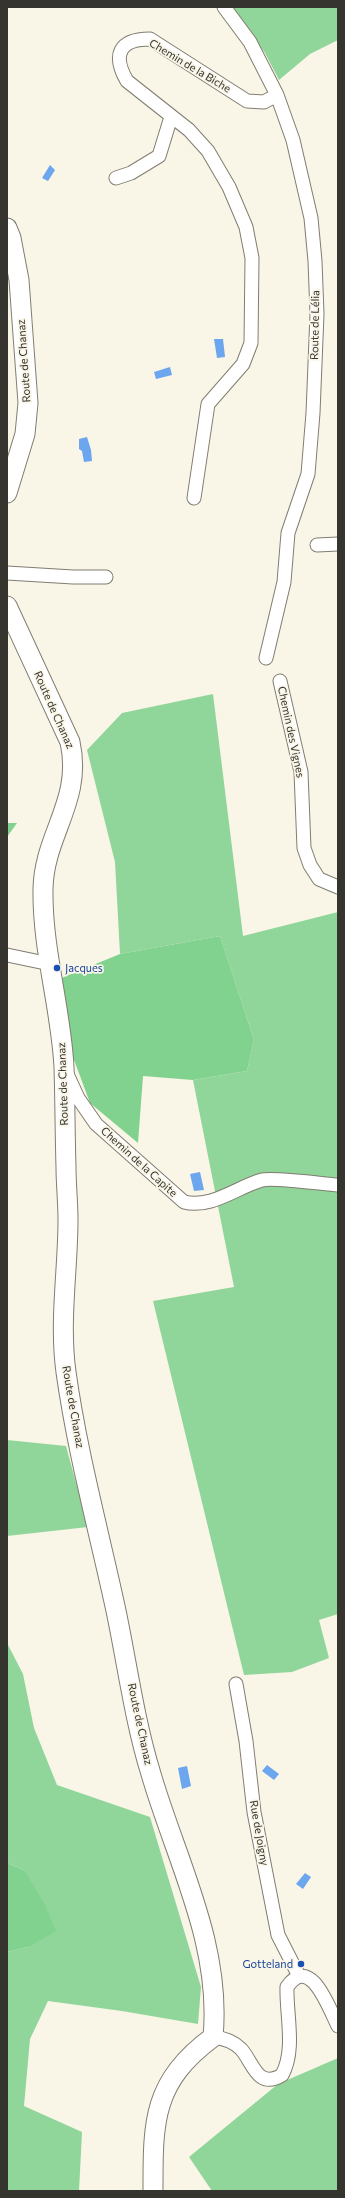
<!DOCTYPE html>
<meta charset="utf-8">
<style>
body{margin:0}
#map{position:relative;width:345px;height:2198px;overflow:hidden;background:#f9f5e7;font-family:Commissioner,sans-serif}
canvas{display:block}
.frame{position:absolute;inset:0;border:8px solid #35342e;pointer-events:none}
</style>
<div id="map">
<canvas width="345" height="2198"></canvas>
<div class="frame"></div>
</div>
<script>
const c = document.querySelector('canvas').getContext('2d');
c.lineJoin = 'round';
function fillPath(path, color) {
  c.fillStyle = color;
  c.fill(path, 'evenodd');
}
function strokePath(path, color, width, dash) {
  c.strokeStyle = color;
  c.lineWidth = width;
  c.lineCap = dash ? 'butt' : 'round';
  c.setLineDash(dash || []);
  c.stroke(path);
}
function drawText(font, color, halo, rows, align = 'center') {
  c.font = font + ' Commissioner,sans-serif';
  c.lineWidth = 3.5;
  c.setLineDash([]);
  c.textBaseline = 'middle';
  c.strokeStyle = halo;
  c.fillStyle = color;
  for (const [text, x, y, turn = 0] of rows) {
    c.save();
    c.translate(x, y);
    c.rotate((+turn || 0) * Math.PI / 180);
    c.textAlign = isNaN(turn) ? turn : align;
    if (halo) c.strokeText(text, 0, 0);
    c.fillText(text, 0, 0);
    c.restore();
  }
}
fillPath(new Path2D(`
 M232 7H338V40L310 54 279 80 265 53Z
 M213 694 243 936 338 912V1614L319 1620 329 1658 292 1672 244 1675 153 1301 234 1287 193 1080 247 1071 254 1040 220 936 120 954 115 862 87 750 122 713Z
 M7 1440 66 1446 88 1527 7 1536Z
 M7 1643 23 1674 34 1728 57 1785 150 1817 201 1987 198 2024 122 2011 48 2001 30 2039 24 2106 82 2132 79 2191H7V1952L28 1947 24 1870 7 1863Z
 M338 2058V2191H212L189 2157 278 2084Z`), '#90d69b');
fillPath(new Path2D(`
 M7 823H17L7 837Z
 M220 936 254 1040 247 1071 193 1080 143 1076 138 1143 90 1103 63 1030 59 979 120 954Z
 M7 1863 24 1870 44 1903 56 1931 28 1947 7 1952Z`), '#81d28f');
fillPath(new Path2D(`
 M50 165 55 170 48 181 42 178Z
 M214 339H223L225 357 217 358Z
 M170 367 172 375 156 379 154 372Z
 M87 437 91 450 92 461 84 462 82 451 79 449V439Z
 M200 1172 204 1190 194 1191 190 1174Z
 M267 1765 279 1774 274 1780 262 1771Z
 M187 1766 191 1786 182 1789 178 1768Z
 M305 1873 311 1877 303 1889 296 1884Z`), '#6ba6ee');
const street = new Path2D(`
 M224 7 250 42 277 95 293 140 311 218 315 261 317 314 313 413 308 474 288 533 284 582 266 658
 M116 178 131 173 159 156 171 117
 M194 498 208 404 243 364 251 343 252 258 246 227 229 187 208 151 189 130 127 81C112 55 119 39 150 39L247 101 264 102 277 95
 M317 545 338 544
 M7 573 73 577H106
 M280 681 301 772 304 848 310 865 319 879 338 887
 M7 955 50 964
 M67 1074 78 1098 96 1124 184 1202C211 1209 237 1187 262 1180 273 1177 323 1184 338 1185
 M236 1684 246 1741 254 1812 278 1935 299 1976
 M213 2037C223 2038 233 2041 241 2049 253 2062 257 2090 282 2075 296 2050 286 2014 287 1987 310 1953 329 2008 338 2026`);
const secondary = new Path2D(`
 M7 228 11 238 19 280 28 403 25 434 7 493
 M7 606 70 742C83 801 44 834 43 889 42 949 61 1008 64 1067 65 1100 65 1133 66 1167 66 1184 68 1202 68 1220 68 1270 59 1321 66 1372 77 1451 98 1528 115 1606 127 1662 134 1719 151 1774 176 1860 222 1944 213 2037 152 2082 153 2122 153 2191`);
strokePath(street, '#817d70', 15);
strokePath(secondary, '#817d70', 21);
strokePath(street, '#fff', 13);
strokePath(secondary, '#fff', 19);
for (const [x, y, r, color] of [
 [57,968,4,"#1a4fb4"],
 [301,1964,4,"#1a4fb4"]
]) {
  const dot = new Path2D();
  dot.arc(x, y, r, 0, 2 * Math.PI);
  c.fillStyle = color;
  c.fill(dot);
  strokePath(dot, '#f9f5e7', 1.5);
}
drawText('11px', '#35342e', '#f9f5e7', [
 ["Chemin de la Biche",190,66,31],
 ["Route de Lélia",315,325,-89],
 ["Route de Chanaz",24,361,-94],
 ["Route de Chanaz",54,710,66],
 ["Chemin des Vignes",291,732,78],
 ["Route de Chanaz",63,1084,-92],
 ["Chemin de la Capite",139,1162,42],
 ["Route de Chanaz",73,1407,80],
 ["Route de Chanaz",140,1724,78],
 ["Rue de Joigny",259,1833,80]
]);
drawText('11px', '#164399', '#f9f5e7', [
 ["Jacques",65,968],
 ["Gotteland",293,1964,"right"]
], 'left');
</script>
